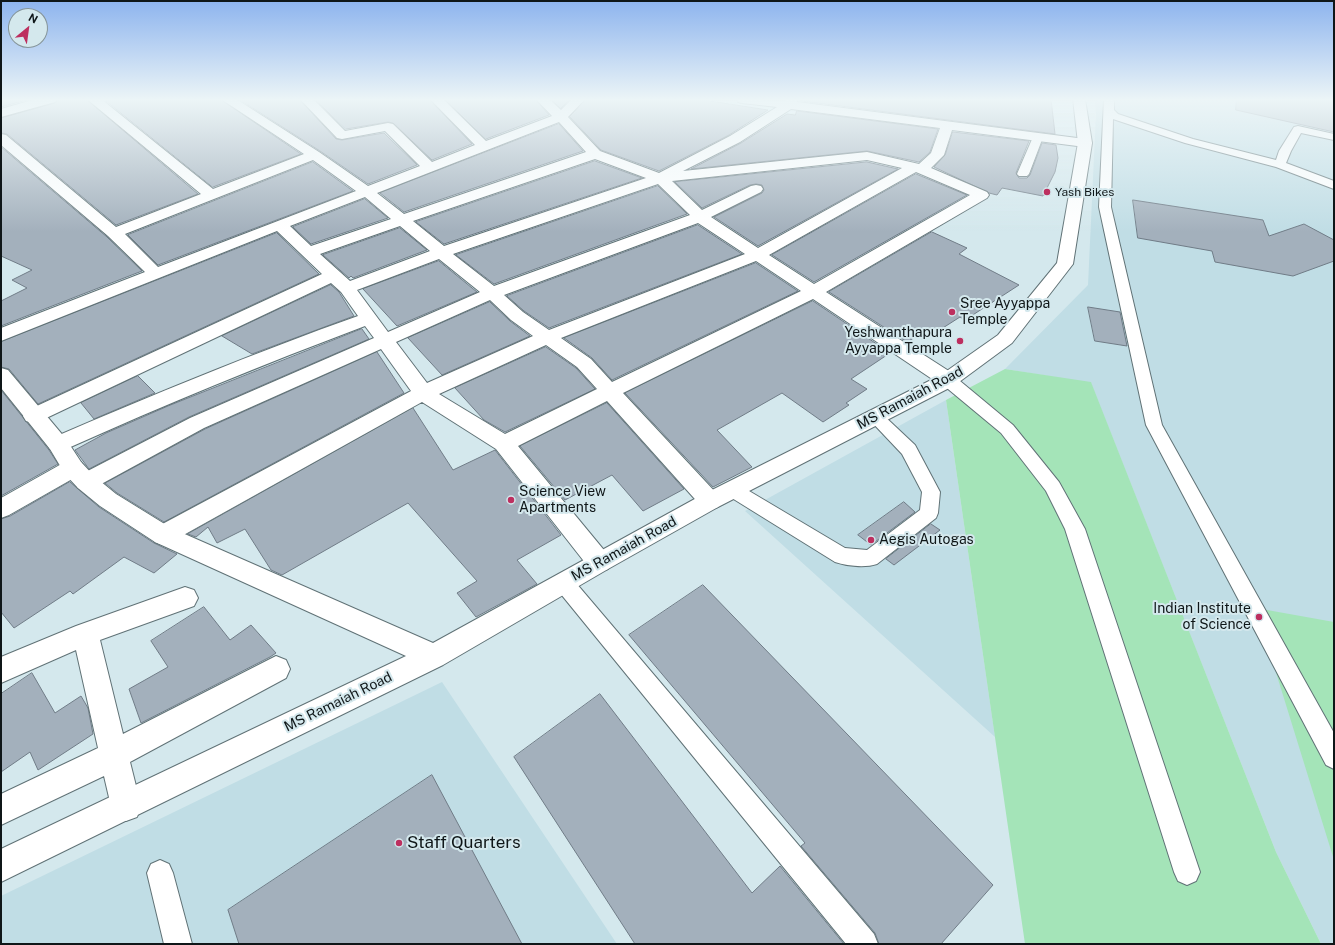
<!DOCTYPE html>
<style>
body{margin:0}
#map{position:relative;width:1335px;height:945px;overflow:hidden;background:#d4e8ed;font-family:"Public Sans",sans-serif}
canvas{display:block}
.frame{position:absolute;inset:0;border:2px solid #0f1618;pointer-events:none}
.north{position:absolute;left:8px;top:8px;width:40px;height:40px;box-sizing:border-box;background:#d4e8ed;border:1px solid #859498;border-radius:50%;rotate:29deg;font-size:11px;font-weight:700;line-height:16px;text-align:center;color:#0f1618}
.north::after{content:'';display:block;margin:auto;width:14px;height:18px;background:#bd2f5f;clip-path:polygon(50% 0,100% 100%,50% 72%,0 100%)}
</style>
<div id="map">
<canvas width="1335" height="945"></canvas>
<div class="frame"></div>
<div class="north">N</div>
</div>
<script>
const c = document.querySelector('canvas').getContext('2d');
c.lineJoin = 'round';
function fillPath(path, color) {
  c.fillStyle = color;
  c.fill(path, 'evenodd');
}
function strokePath(path, color, width, dash) {
  c.strokeStyle = color;
  c.lineWidth = width;
  c.lineCap = dash ? 'butt' : 'round';
  c.setLineDash(dash || []);
  c.stroke(path);
}
function drawText(font, color, halo, rows, align = 'center') {
  c.font = font + ' "Public Sans",sans-serif';
  c.lineWidth = 4;
  c.setLineDash([]);
  c.textBaseline = 'middle';
  c.strokeStyle = halo;
  c.fillStyle = color;
  for (const [text, x, y, turn = 0] of rows) {
    c.save();
    c.translate(x, y);
    c.rotate((+turn || 0) * Math.PI / 180);
    c.textAlign = isNaN(turn) ? turn : align;
    if (halo) c.strokeText(text, 0, 0);
    c.fillText(text, 0, 0);
    c.restore();
  }
}
fillPath(new Path2D(`
 M1094 99H1334V944H1321L1276 852 1091 383 1005 369 1088 285 1096 113Z
 M946 400 995 737 745 511Z
 M442 682 617 944H1V896Z`), '#c0dde5');
fillPath(new Path2D(`
 M1005 369 1091 382 1276 852 1321 944H1025L946 400Z
 M1256 608 1334 622V860Z`), '#a4e4b8');
const building = new Path2D(`
 M1 99H30L1 107Z
 M58 99H86L198 194 116 225 7 134 1 133V118L55 103Z
 M104 99H220L301 154 213 187Z
 M239 99H299L336 139 342 140 384 133 417 165 368 184 320 151Z
 M315 99H429L472 144 432 160 393 123 388 122 346 129Z
 M445 99H535L549 115 486 139Z
 M551 99H570L561 108Z
 M586 99H697L768 110 729 135 659 171 601 150 570 117Z
 M803 99H1051L1055 134 802 101Z
 M1237 99H1334V132L1236 110Z
 M797 111 938 129 930 152 919 162 867 151 691 169 741 143 787 114 795 115Z
 M559 124 583 151 404 212 380 193Z
 M953 132 1029 141 1016 173 1019 178H1027L1030 175 1042 143 1056 145 1058 158 1055 172 1043 196 1002 188 997 195 989 193 934 167 945 155Z
 M1 147 107 237 142 271 1 326V301L27 288 12 280 32 270 1 256Z
 M595 161 642 178 444 244 416 222Z
 M313 162 353 191 158 265 128 235Z
 M867 162 898 169 758 246 714 217 762 193 764 190 762 185 756 184 750 185 702 208 675 182Z
 M916 174 967 195 814 282 772 255Z
 M658 186 687 214 494 284 456 255Z
 M365 199 388 218 311 244 293 227Z
 M1133 200 1263 220 1269 236 1304 224 1334 240V261L1293 276 1215 262 1212 251 1138 238Z
 M698 225 742 254 549 328 524 311 507 296Z
 M400 228 427 250 353 278 351 276 349 278 323 255Z
 M932 232 967 248 959 254 1019 285 965 320 960 317 924 340 917 336 907 342 829 292Z
 M277 233 319 274 38 404 9 369 1 367V342Z
 M439 261 477 292 397 326 363 289Z
 M756 263 798 291 612 380 592 358 564 338Z
 M331 285 339 292 354 316 252 354 222 336Z
 M813 301 890 353 851 379 867 389 846 403 849 405 823 422 782 393 717 430 752 467 713 487 625 393Z
 M490 302 510 321 530 336 442 375 408 338Z
 M1088 307 1120 312 1127 346 1095 341Z
 M362 329 369 339 189 417 89 469 75 450 106 433 168 406Z
 M546 347 576 368 595 389 505 432 484 420 455 388Z
 M377 352 404 393 164 522 117 493 105 483 205 429Z
 M138 376 155 393 94 419 81 403Z
 M1 390 49 450 58 464 1 496Z
 M607 403 684 489 643 511 612 475 565 500 520 446Z
 M413 408 453 470 495 450 561 535 517 560 537 584 476 617 457 593 477 581 408 503 282 575 271 570 245 529 217 543 208 527 196 537 188 534Z
 M70 482 99 507 154 543 177 554 154 573 124 557 73 594 70 591 14 628 1 612V519L10 516Z
 M904 502 915 512 871 545 858 535Z
 M931 524 940 530 894 565 886 559Z
 M703 585 993 885 941 944H879L875 933 801 846 805 843 629 635Z
 M204 607 230 640 251 625 276 653 270 657 141 723 129 689 168 667 151 641Z
 M32 673 55 713 81 696 88 708 93 734 38 770 30 752 1 772V694Z
 M600 694 752 893 780 866 844 944H635L514 757Z
 M432 775 522 944H239L228 910Z`);
fillPath(building, '#a3b0bc');
strokePath(building, '#707c87', 1);
const lane = new Path2D(`
 M1104 99H1114V110L1118 114 1193 139 1276 160 1279 151 1294 127 1298 126 1334 134V140L1301 133 1291 151 1286 163 1334 181V189L1276 167 1185 143 1113 119 1111 207 1162 425 1334 733V769L1326 765 1146 425 1099 207Z
 M1038 134 1043 137 1029 174 1027 176H1019L1017 174 1033 137Z
 M948 375 954 376 1013 425 1059 482 1085 529 1200 872 1196 881 1187 885 1178 881 1174 872 1065 529 1046 491 1001 433 942 384 940 380 942 376Z
 M875 411 881 413 915 445 940 492 938 513 936 518 877 564C865 568 847 566 835 562L727 495 724 490 727 485 733 483 739 485 845 548 867 550 920 510 922 492 902 454 867 417 869 413Z
 M563 573 570 576 874 934 878 944H846L556 588 553 582 556 576Z
 M160 860 169 864 173 873 192 944H164L147 873 151 864Z`);
const street = new Path2D(`
 M36 99H57L55 102 1 117V109Z
 M87 99H101L213 189 304 154 221 99H236L319 152 368 186 420 166 385 131 342 139 337 138 300 99H313L345 131 388 123 393 124 432 162 475 145 430 99H443L486 141 552 116 536 99H549L561 110 572 99H585L568 117 600 151 659 173 730 136 777 107 742 103 738 102 736 99 785 101 786 99H798L797 102 1085 139 1090 140 1092 143 1090 146 1085 147 952 130 944 155 931 168 987 192 989 195 987 198 826 292 955 375 958 380 955 385 948 387 941 385 813 299 623 393 718 495 721 501 718 507 710 510 702 507 607 401 518 446 608 555 611 562 608 569 599 572 590 569 496 449 422 402 171 542 163 545 155 542 151 535 155 528 411 391 381 349 204 428 94 488 86 490 78 488 75 482 78 476 190 418 374 338 365 326C264 364 164 405 66 449L58 452 50 449 47 444 50 439C152 395 254 353 358 316L341 292 331 283 40 421 33 423 26 421 23 416 26 411 322 274 277 231 1 341V328L145 272 108 236 1 145V134L6 135 116 227 201 194ZM791 109 940 128 931 153 919 164 867 152 683 171 740 142ZM559 122 586 152 404 214 377 193ZM595 159 646 178 444 246 413 221ZM313 160 356 191 158 267 125 234ZM867 160 902 168 758 248 711 217 761 192 763 189 761 186 756 185 751 186 702 210 672 181ZM916 172 970 195 814 284 769 255ZM658 184 690 215 494 286 453 254ZM365 197 391 219 311 246 290 226ZM698 223 745 254 549 330 523 312 504 295ZM400 226 430 251 350 281 320 254ZM439 259 480 292 388 332 357 290ZM756 261 801 291 612 382 591 359 561 338ZM490 300 511 320 533 336 427 383 396 342ZM546 345 577 367 597 389 505 434 439 394Z
 M73 460 81 462 84 468 81 474 9 515 1 518V498L65 462Z
 M185 587 194 590 198 598 194 606 100 640 123 734 276 656 286 660 290 669 286 678 130 762 141 806 137 817 126 821 115 817 111 806 104 776 1 825V794L98 748 76 650 1 683V657L76 626Z`);
const secondary = new Path2D(`
 M1073 99H1085L1092 143 1073 264 1012 343 955 385 718 507 608 569 443 665 1 882V849L406 656 155 542 100 506 78 488 65 474 50 449 1 388V368L8 370 66 439 81 462 94 476 116 494 171 528 433 643 702 495 941 375 998 335 1057 263 1078 143Z`);
strokePath(lane, '#607276', 2);
strokePath(street, '#607276', 2);
strokePath(secondary, '#607276', 2);
fillPath(lane, '#fff');
fillPath(street, '#fff');
fillPath(secondary, '#fff');
const sky = c.createLinearGradient(0, 0, 0, 232);
sky.addColorStop(0, '#8db4ee');
sky.addColorStop(0.43, '#ecf5f7');
sky.addColorStop(1, '#ecf5f700');
c.fillStyle = sky;
c.fillRect(0, 0, 1335, 232);
for (const [x, y, r, color] of [
 [1047,192,4,"#bd2f5f"],
 [952,312,4,"#bd2f5f"],
 [960,341,4,"#bd2f5f"],
 [511,500,4,"#bd2f5f"],
 [871,540,4,"#bd2f5f"],
 [1259,617,4,"#bd2f5f"],
 [399,843,4,"#bd2f5f"]
]) {
  const dot = new Path2D();
  dot.arc(x, y, r, 0, 2 * Math.PI);
  c.fillStyle = color;
  c.fill(dot);
  strokePath(dot, '#d4e8ed', 1.5);
}
drawText('12px', '#0f1618', '#d4e8ed', [
 ["Yash Bikes",1055,192]
], 'left');
drawText('14px', '#0f1618', '#d4e8ed', [
 ["Sree Ayyappa",960,304],
 ["Temple",960,320],
 ["Yeshwanthapura",952,333,"right"],
 ["Ayyappa Temple",952,349,"right"],
 ["Science View",519,492],
 ["Apartments",519,508],
 ["Aegis Autogas",879,540],
 ["Indian Institute",1251,609,"right"],
 ["of Science",1251,625,"right"]
], 'left');
drawText('14px', '#0f1618', '#d4e8ed', [
 ["MS Ramaiah Road",910,398,-28],
 ["MS Ramaiah Road",624,549,-29],
 ["MS Ramaiah Road",338,702,-26]
]);
drawText('17px', '#0f1618', '#d4e8ed', [
 ["Staff Quarters",407,843]
], 'left');
</script>
